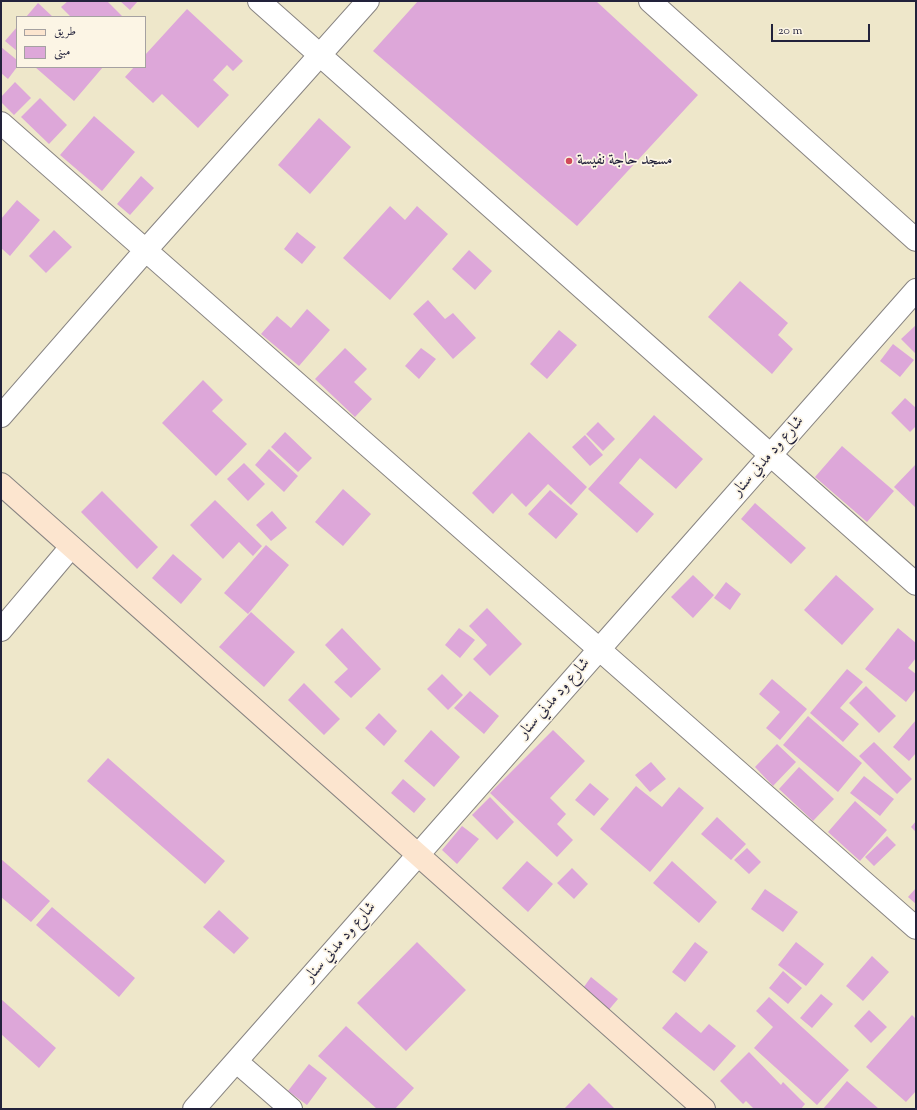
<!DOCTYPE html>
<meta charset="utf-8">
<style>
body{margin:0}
#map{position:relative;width:917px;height:1110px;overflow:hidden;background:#eee7ca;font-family:"Sorts Mill Goudy",Amiri,serif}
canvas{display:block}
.frame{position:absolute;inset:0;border:2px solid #22223b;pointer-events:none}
.legend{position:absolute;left:16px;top:16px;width:130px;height:52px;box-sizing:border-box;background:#fcf5e5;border:1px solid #a5a1a1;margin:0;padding:5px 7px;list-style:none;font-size:12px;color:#22223b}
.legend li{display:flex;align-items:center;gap:8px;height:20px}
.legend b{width:20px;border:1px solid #a5a1a1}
.scale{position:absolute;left:771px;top:24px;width:99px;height:18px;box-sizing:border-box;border:2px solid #22223b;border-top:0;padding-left:5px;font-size:12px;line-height:14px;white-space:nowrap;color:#22223b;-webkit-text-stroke:3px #fcf5e5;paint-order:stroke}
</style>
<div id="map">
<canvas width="917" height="1110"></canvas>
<div class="frame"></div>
<ul class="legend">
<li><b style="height:5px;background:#fce5cf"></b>طريق</li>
<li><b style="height:11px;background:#dda7d9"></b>مبنى</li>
</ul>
<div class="scale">20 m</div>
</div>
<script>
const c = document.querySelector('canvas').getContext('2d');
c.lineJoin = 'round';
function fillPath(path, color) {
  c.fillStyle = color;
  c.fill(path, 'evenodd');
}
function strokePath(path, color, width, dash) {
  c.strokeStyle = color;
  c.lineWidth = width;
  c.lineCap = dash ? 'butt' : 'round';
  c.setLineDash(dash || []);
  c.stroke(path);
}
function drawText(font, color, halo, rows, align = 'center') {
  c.font = font + ' "Sorts Mill Goudy",Amiri,serif';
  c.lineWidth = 3.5;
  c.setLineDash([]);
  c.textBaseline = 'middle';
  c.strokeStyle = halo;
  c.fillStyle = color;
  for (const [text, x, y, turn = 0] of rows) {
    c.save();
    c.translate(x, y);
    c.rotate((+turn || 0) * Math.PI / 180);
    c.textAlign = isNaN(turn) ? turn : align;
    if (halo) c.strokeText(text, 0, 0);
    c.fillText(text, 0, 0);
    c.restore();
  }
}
fillPath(new Path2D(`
 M68 1H107L123 17H71L61 7Z
 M120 1H138L130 10Z
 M418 1H596L698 95 577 226 373 51Z
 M38 3 53 17H26Z
 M187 9 243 61 233 71 227 65 213 80 229 95 198 128 162 94 153 103 125 77 134 67H145V55Z
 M17 27V51L5 41Z
 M1 47 17 60V67L8 79 1 73Z
 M35 67H103L74 101Z
 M15 82 31 98 14 115 1 102V97Z
 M40 98 67 125 49 144 21 117Z
 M94 116 135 152 102 191 60 155Z
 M319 118 351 147 310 194 278 165Z
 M141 176 154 188 130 215 117 204Z
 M17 200 40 220 10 256 1 248V219Z
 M390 206 405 220 417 206 448 234 390 300 343 258Z
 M54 230 72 247 46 273 29 256Z
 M297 232 316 247 302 264 284 249Z
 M469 250 492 271 475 290 452 269Z
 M740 281 788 323 778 335 793 349 772 374 708 317Z
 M428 300 445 319 453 313 476 338 453 359 413 314Z
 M307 309 330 330 299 366 261 334 277 316 291 328Z
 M916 325V354L901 339Z
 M559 330 577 345 547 379 530 364Z
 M893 344 914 360 900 377 880 361Z
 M345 348 367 369 354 382 372 399 355 417 315 379Z
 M421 348 436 359 419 379 405 366Z
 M203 380 223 400 212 411 247 444 216 476 162 423Z
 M905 398 916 408V426L910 432 891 413Z
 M654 415 703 459 676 489 640 458 619 483 654 514 637 533 588 489Z
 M598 422 615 439 603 451 586 434Z
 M285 432 312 458 298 472 271 447Z
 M529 432 587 487 571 505 548 484 526 507 512 493 493 514 472 493Z
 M585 435 603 455 590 466 572 447Z
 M842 446 894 491 867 522 815 477Z
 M269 449 298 476 284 492 255 465Z
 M244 463 265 484 248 501 227 479Z
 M916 464V508L894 487Z
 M343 489 371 514 343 546 315 522Z
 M550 490 578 514 556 539 528 514Z
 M102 491 158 547 137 569 81 512Z
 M215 500 262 546 253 556 239 542 223 559 190 525Z
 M755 503 806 548 791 564 741 519Z
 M272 511 287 528 271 541 256 525Z
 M266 545 289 565 248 614 224 593Z
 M173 554 202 579 181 604 152 578Z
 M693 575 714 595 693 618 671 597Z
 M836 575 874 609 842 645 804 610Z
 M726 582 741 594 730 610 714 598Z
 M487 608 522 644 490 676 473 659 487 645 469 626Z
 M251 612 295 652 264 687 219 647Z
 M342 628 381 669 351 698 334 682 348 669 325 645Z
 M459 628 475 640 460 658 445 645Z
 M898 628 916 643V658L908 668 916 674V689L906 702 865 669Z
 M847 669 863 682 840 708 859 724 843 742 810 713Z
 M442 674 463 695 448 710 427 689Z
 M772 679 807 709 780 740 766 728 780 712 759 694Z
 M304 683 340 719 324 735 288 700Z
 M866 686 896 716 879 733 849 703Z
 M470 691 499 716 484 734 454 708Z
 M379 713 397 731 384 746 365 728Z
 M808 716 862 763 838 792 783 745Z
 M916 720V753L909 761 893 747Z
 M431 730 460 757 434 787 404 761Z
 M553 730 585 761 550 798 566 814 557 824 573 840 557 857 490 793Z
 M874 742 912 779 897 794 859 756Z
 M777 744 796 762 773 786 755 767Z
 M108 758 225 861 205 884 87 781Z
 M651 762 666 779 650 792 635 775Z
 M799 767 834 799 813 821 779 789Z
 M864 776 894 799 880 816 850 793Z
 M403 779 426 799 414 813 391 793Z
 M590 783 609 799 594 816 575 800Z
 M636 786 662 807 679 787 704 808 650 872 600 829Z
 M490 797 514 822 497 840 472 815Z
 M855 801 887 830 860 861 828 832Z
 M717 817 746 844 731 860 701 834Z
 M916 821V832L911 827Z
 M462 826 479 839 457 864 442 850Z
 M887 836 896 845 874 866 865 857Z
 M747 848 761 862 749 874 734 860Z
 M1 859 50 901 31 922 1 897Z
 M527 861 553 884 528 912 502 888Z
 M672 861 717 902 699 923 653 883Z
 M572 868 588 884 574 899 557 883Z
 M916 888V904L908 897Z
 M765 889 798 912 783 932 751 909Z
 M52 907 135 978 119 997 36 925Z
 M219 910 249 938 234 954 203 927Z
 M417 942 466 990 406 1051 357 1003Z
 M695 942 708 952 685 982 672 972Z
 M796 942 824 964 806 986 778 965Z
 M872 956 889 972 863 1001 846 986Z
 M783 971 802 988 788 1004 769 988Z
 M591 977 618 999 607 1012 581 991Z
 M821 994 833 1004 812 1028 800 1018Z
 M769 997 849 1070 817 1105 754 1048 773 1027 756 1011Z
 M1 999 56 1048 39 1068 1 1034Z
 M869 1010 887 1027 871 1043 854 1026Z
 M676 1012 701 1033 709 1024 736 1046 714 1071 662 1028Z
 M912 1015 916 1019V1091L906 1102 866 1067Z
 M346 1026 414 1088 395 1109H377L318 1056Z
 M749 1052 781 1085 783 1082 805 1104 801 1109H754L746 1101 743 1104 720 1081Z
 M309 1064 327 1078 307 1105 288 1091Z
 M847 1081 879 1109H823Z
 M589 1083 615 1109H564Z`), '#dda7d9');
const street = new Path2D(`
 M259 1 916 584
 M650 1 916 240
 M1 123 916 928
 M1 416 145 251 368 1
 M1 630 71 547
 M237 1062 291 1109
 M194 1109 916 290`);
const secondary = new Path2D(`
 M1 484 704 1109`);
strokePath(street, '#888482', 24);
strokePath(secondary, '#888482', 24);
strokePath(street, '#fff', 22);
strokePath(secondary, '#fce5cf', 22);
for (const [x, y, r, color] of [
 [569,161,4,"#d1495b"]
]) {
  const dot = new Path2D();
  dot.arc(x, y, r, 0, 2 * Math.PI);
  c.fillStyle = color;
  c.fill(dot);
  strokePath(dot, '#fcf5e5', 1.5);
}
drawText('16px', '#22223b', '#fcf5e5', [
 ["مسجد حاجة نفيسة",577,161]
], 'left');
drawText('16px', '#22223b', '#fcf5e5', [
 ["شارع ود مدني سنار",769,457,-49],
 ["شارع ود مدني سنار",555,699,-49],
 ["شارع ود مدني سنار",341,943,-49]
]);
</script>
